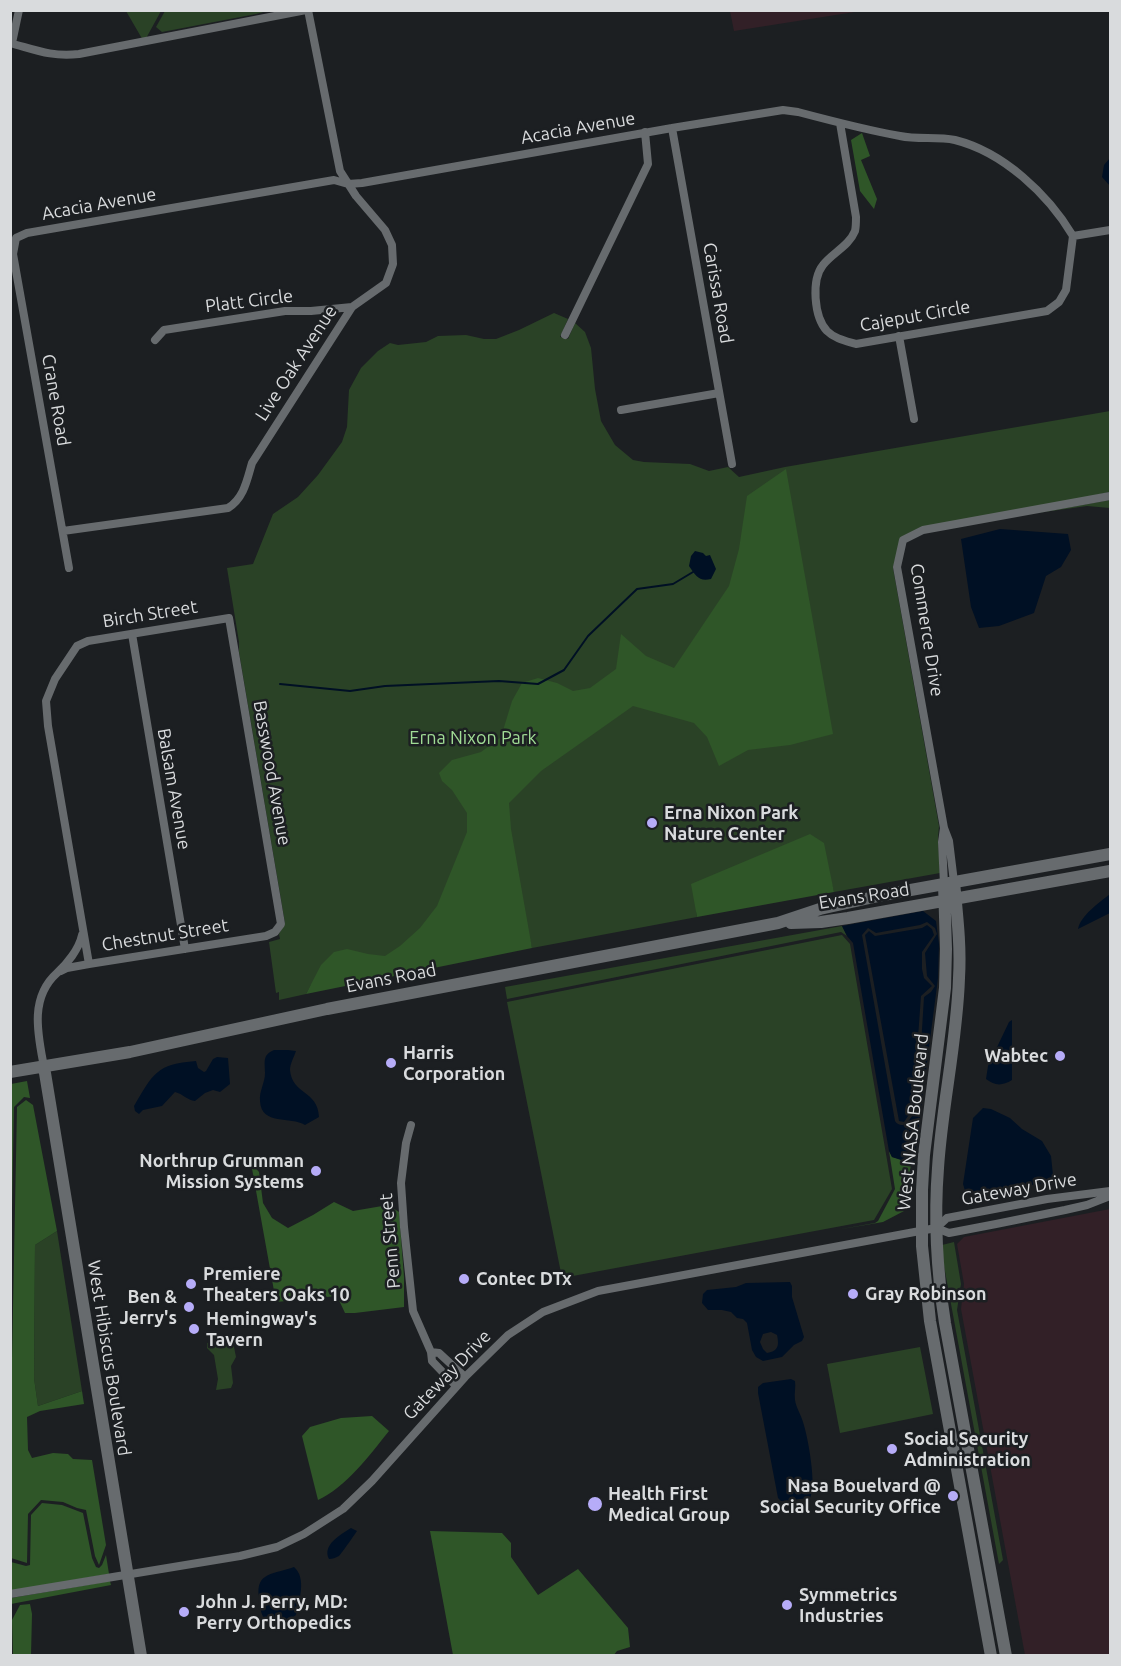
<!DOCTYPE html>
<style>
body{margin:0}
#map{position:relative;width:1121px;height:1666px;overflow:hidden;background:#1c1f22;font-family:Ubuntu,sans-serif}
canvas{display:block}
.frame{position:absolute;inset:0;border:12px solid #d9dbdd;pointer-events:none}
</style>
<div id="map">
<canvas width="1121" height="1666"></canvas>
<div class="frame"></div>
</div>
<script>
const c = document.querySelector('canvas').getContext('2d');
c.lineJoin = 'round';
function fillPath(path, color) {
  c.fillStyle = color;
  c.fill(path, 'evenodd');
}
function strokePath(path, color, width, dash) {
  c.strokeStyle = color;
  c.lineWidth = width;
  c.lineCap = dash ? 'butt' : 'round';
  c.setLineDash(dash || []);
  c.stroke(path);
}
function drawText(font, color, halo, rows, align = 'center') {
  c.font = font + ' Ubuntu,sans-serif';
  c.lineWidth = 5;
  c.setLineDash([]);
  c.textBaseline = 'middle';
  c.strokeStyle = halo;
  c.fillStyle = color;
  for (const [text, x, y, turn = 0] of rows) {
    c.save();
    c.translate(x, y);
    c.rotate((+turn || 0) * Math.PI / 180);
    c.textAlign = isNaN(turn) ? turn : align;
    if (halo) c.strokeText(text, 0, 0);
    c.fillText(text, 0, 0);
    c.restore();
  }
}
fillPath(new Path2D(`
 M730 11V10L861 11 734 31Z
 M1110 1209V1655H1025L961 1309 964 1284 957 1244 964 1237Z`), '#322027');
fillPath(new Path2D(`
 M265 10 267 11 256 14 162 32 156 27 165 11Z
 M126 11H161L144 42Z
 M554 313 568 319 560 337 568 339 575 323 585 332 591 348 595 389 601 421 615 445 633 460 644 462 690 464 709 471 728 467 739 477 785 467 1110 411V492L901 537 893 568 939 826 938 837 940 873 834 892 832 885 696 909 697 917 532 948 530 940 311 985 306 994 279 1000V992L276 993 269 942 280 939 279 934 285 923 239 652V642L227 568 253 564 273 514 298 497 318 475 342 442 347 427 349 390 361 368 378 351 390 343 398 345 426 342 438 336 466 335 484 339H496L519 330Z
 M1110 500V508L1087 506 1037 513Z
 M842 926 847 936 841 932 507 999 505 987Z
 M842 935 850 944 892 1189 874 1220 562 1278 507 1002Z
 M57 1231 82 1391 38 1406 34 1378 35 1245Z
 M954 1242 961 1284 957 1310 1003 1560 999 1564 944 1266 942 1245Z
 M228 1339 233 1342 236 1357 231 1366 233 1383 231 1388 216 1390 218 1379 214 1355 207 1348V1343Z
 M920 1347 933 1414 840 1433 827 1364Z`), '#2a4226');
fillPath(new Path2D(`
 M862 133 870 156 861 160 877 199 874 209 860 191 851 140Z
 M786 469 833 734 790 745 748 750 719 766 707 737 694 723 633 706 541 771 509 803 511 829 532 948 306 994 321 965 334 952 347 949 368 954 385 956 400 946 420 928 437 906 467 832V813L452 790 442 781 439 773 452 760 481 752 501 737 512 701 522 683 538 678 557 683 573 691 590 688 616 669 621 634 646 656 674 668 729 586 739 549 747 496Z
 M810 834 824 843 834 892 697 917 691 884Z
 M27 1081 30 1098 24 1097 14 1107 11 1260V1084Z
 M26 1100 33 1105 57 1231 35 1245 34 1378 38 1406 82 1391 84 1404 40 1411 27 1417 28 1450 32 1458 53 1453 68 1454 73 1459 92 1460 106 1545 99 1565 95 1556 86 1510 77 1508 63 1502 41 1500 28 1514 27 1563 11 1558V1408L17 1107Z
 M889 1151 892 1157 911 1162 909 1187 904 1211 883 1222 836 1230 875 1223 878 1221 895 1189Z
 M251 1163 259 1172 263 1203 272 1218 288 1228 313 1215 334 1202 353 1211 388 1205 399 1212 404 1277V1307L355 1313H345L337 1296 276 1302Z
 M372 1416 389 1431C370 1455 345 1488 318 1500L302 1436 310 1427 341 1418Z
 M42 1503 62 1505 83 1513 92 1558 96 1567 99 1568 102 1565 106 1555 109 1574 11 1591V1562L26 1566 30 1565 31 1515Z
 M430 1531 502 1533 511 1543V1557L538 1595 578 1569 628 1628 630 1647 617 1651 613 1656 453 1655Z
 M110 1581 111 1585 11 1604V1598Z
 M30 1604 32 1614 31 1655H13L12 1620 20 1605Z`), '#2f5628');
fillPath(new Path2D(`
 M1110 158V186L1102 177 1104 165Z
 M1000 529 1068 534 1071 550 1061 567 1046 576 1034 613 999 626 979 628 971 607 961 539Z
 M695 551 703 553 706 556 710 555 716 569 711 579C699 582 696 576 689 566L691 556Z
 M1110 894V913L1078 929C1081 915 1099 903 1110 894Z
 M923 911 936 921 939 944 938 978 914 1163 907 1162 892 1157 889 1151 853 943 847 936 842 926ZM927 922 935 928 937 934 925 953 927 976 935 986 931 992 924 997 918 1094 913 1115 906 1124C903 1126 897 1125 895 1121L862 935 868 928 876 933 920 925Z
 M927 925 932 929 934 935 922 952V969L924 978 932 986 921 996 914 1093 910 1113 904 1122 899 1121 865 935 869 931 875 936 922 928Z
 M1012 1020V1080C1002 1086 995 1086 986 1079L988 1066 1009 1022Z
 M274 1050H288L296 1051C294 1057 290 1064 290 1070 292 1095 318 1090 319 1117L305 1125C291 1116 261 1126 260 1101 259 1091 265 1083 265 1073 265 1062 262 1055 274 1050Z
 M217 1057 228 1058 230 1084 220 1092 213 1090 205 1093 195 1101C187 1100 183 1094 175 1092L162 1106 143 1110 139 1114 135 1111 134 1106C153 1074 156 1064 196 1061L198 1068 204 1072 206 1071 213 1059Z
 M983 1108 991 1109 1010 1118 1022 1129 1042 1141 1051 1156 1053 1175 1051 1179 1043 1183 971 1196 966 1194 963 1184 973 1118Z
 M790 1282 792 1286V1297L804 1337 802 1341 794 1345 782 1357 763 1361 756 1357 752 1350 747 1323 743 1319 737 1318 731 1312 722 1310H708L702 1303 703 1294 707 1290 736 1287 746 1283ZM771 1332 777 1335C779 1345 779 1351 767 1353L763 1349 760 1342 763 1334Z
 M791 1379 795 1381C796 1387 794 1393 795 1400 796 1407 801 1415 803 1422 808 1437 817 1486 810 1498L781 1501 778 1498 758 1393V1387L763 1383Z
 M351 1528 357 1531C355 1534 342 1553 339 1556 335 1558 333 1559 329 1559 322 1545 340 1535 351 1528Z
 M294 1567C307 1578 299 1601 296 1615 289 1621 274 1622 265 1620 260 1613 260 1605 259 1597 255 1572 275 1574 294 1567Z`), '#001024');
strokePath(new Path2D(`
 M280 684 350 691 385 686 499 681 538 684 564 670 588 636 637 589 673 584 693 572`), '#001024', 2);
strokePath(new Path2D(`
 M10 43C36 50 51 57 79 54L306 10
 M12 43 19 10
 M840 123 856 217C856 221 856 227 855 231 849 246 832 253 823 265 811 280 814 317 827 331 835 339 846 341 856 344L1047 311 1059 302 1066 290 1073 236
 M672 128 732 464
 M565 335 648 164 645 132
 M899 336 914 419
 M155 340 164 330 196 325 285 311H311L352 307
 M621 410 719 393
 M63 531 228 508C244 498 247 480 252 463L352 307 386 283 393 264 392 245 385 230 356 196 340 171 308 10
 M69 568 13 254 16 238 27 233 334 180 348 184 362 183 672 128 783 110 798 112C832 121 866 130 900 136 918 140 937 136 955 140 1003 152 1048 194 1073 236L1110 230
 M132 634 185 949
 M944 828 942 842 944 884
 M954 882 949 841 944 828 897 567 903 540 923 530 1110 496
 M61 971 67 968 89 964 266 936 275 932 281 924 229 618 88 641 77 646 55 679 46 701 48 726 89 964
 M44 1067C38 1035 29 998 57 973 67 964 79 949 82 935
 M411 1125 406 1143 401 1183 404 1227 413 1311 431 1352 432 1361 456 1386
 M936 1228 949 1233 996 1224 1065 1210 1087 1205 1110 1196
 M431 1352 439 1353 465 1377
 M10 1594 240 1556 277 1547 304 1534 343 1509 372 1481 465 1377 508 1335 543 1312 598 1291 936 1228 947 1218 1047 1199 1110 1191`), '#676b6e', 8);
strokePath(new Path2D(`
 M954 882C957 914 961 946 959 978 957 1042 942 1105 938 1168 934 1220 937 1272 945 1323L1006 1656
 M944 884 946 949 945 988 924 1155 922 1190V1246L930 1321 991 1656
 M791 923 821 922 848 918 1110 871
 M44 1067 141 1656
 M10 1072 130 1052 327 1009 778 923 820 909 883 895 1110 854`), '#676b6e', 12);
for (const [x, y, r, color] of [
 [652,823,6,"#b6acf8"],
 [1060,1056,6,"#b6acf8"],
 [391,1063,6,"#b6acf8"],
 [316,1171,6,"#b6acf8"],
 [464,1279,6,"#b6acf8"],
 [191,1284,6,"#b6acf8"],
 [853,1294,6,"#b6acf8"],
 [189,1307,6,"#b6acf8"],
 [194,1329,6,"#b6acf8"],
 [892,1449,6,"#b6acf8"],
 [953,1496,6,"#b6acf8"],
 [595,1504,8,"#b6acf8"],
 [787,1605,6,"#b6acf8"],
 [184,1612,6,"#b6acf8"]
]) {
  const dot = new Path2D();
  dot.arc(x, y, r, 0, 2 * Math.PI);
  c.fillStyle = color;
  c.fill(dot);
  strokePath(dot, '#1c1f22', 2);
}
drawText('18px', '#d9dbdd', '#1c1f22', [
 ["Acacia Avenue",578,128,-10],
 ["Acacia Avenue",99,204,-10],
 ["Carissa Road",718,293,80],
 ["Platt Circle",249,301,-7],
 ["Cajeput Circle",915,316,-10],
 ["Live Oak Avenue",296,363,-57],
 ["Crane Road",56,400,80],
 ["Birch Street",150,614,-9],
 ["Commerce Drive",927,630,81],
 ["Basswood Avenue",272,773,80],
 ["Balsam Avenue",174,789,80],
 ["Evans Road",864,896,-9],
 ["Chestnut Street",165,935,-9],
 ["Evans Road",391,978,-11],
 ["West NASA Boulevard",913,1122,-84],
 ["Gateway Drive",1019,1189,-10],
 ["Penn Street",390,1241,-95],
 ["West Hibiscus Boulevard",109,1358,81],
 ["Gateway Drive",447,1375,-46]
]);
drawText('18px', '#a0dc95', '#1c1f22', [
 ["Erna Nixon Park",473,738]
]);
drawText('bold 18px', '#d9dbdd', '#1c1f22', [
 ["Erna Nixon Park",664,813],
 ["Nature Center",664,834],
 ["Harris",403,1053],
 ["Corporation",403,1074],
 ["Wabtec",1048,1056,"right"],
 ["Northrup Grumman",304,1161,"right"],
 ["Mission Systems",304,1182,"right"],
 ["Premiere",203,1274],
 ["Theaters Oaks 10",203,1295],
 ["Contec DTx",476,1279],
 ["Gray Robinson",865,1294],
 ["Ben &",177,1297,"right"],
 ["Jerry's",177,1318,"right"],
 ["Hemingway's",206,1319],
 ["Tavern",206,1340],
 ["Social Security",904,1439],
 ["Administration",904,1460],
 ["Nasa Bouelvard @",941,1486,"right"],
 ["Social Security Office",941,1507,"right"],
 ["Health First",608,1494],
 ["Medical Group",608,1515],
 ["Symmetrics",799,1595],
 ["Industries",799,1616],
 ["John J. Perry, MD:",196,1602],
 ["Perry Orthopedics",196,1623]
], 'left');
</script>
